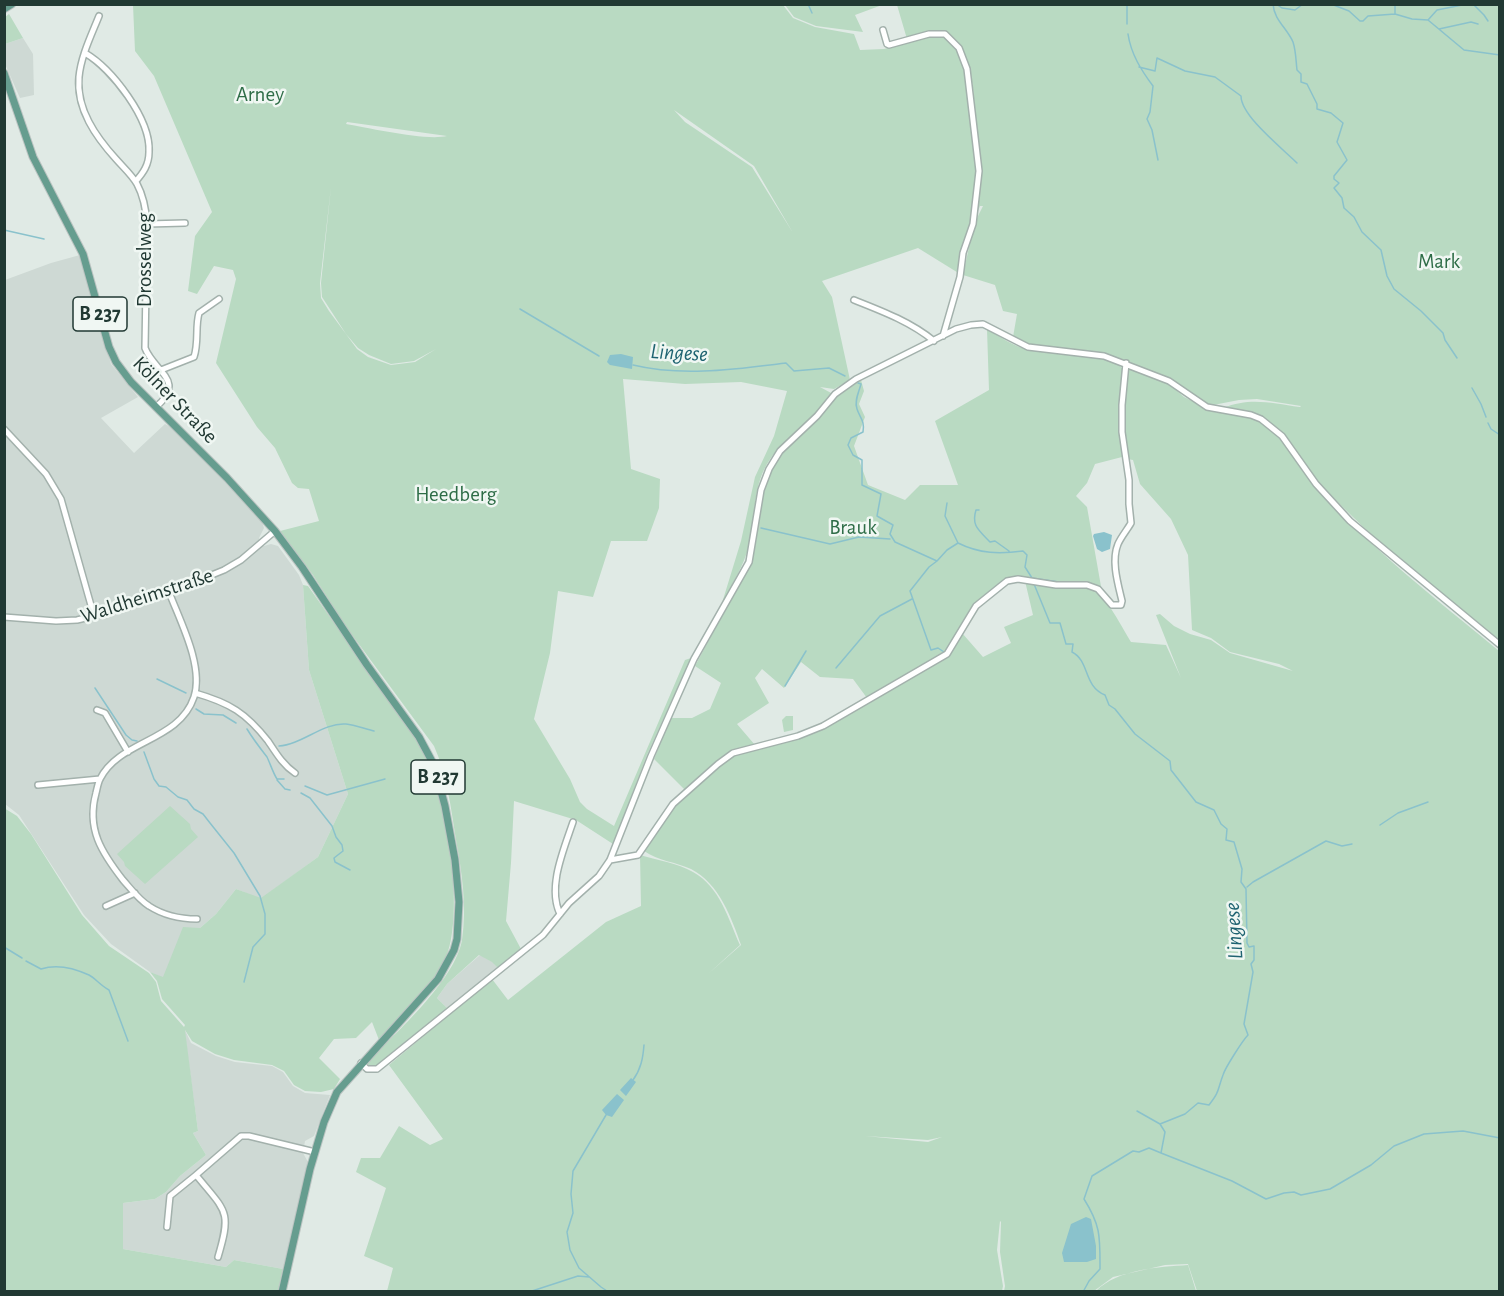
<!DOCTYPE html>
<meta charset="utf-8">
<style>
body{margin:0}
#map{position:relative;width:1504px;height:1296px;overflow:hidden;background:#e0eae5;font-family:"Alegreya Sans",sans-serif}
canvas{display:block}
.frame{position:absolute;inset:0;border:6px solid #213933;pointer-events:none}
</style>
<div id="map">
<canvas width="1504" height="1296"></canvas>
<div class="frame"></div>
</div>
<script>
const c = document.querySelector('canvas').getContext('2d');
c.lineJoin = 'round';
function fillPath(path, color) {
  c.fillStyle = color;
  c.fill(path, 'evenodd');
}
function strokePath(path, color, width, dash) {
  c.strokeStyle = color;
  c.lineWidth = width;
  c.lineCap = dash ? 'butt' : 'round';
  c.setLineDash(dash || []);
  c.stroke(path);
}
function drawText(font, color, halo, rows, align = 'center') {
  c.font = font + ' "Alegreya Sans",sans-serif';
  c.lineWidth = 5;
  c.setLineDash([]);
  c.textBaseline = 'middle';
  c.strokeStyle = halo;
  c.fillStyle = color;
  for (const [text, x, y, turn = 0] of rows) {
    c.save();
    c.translate(x, y);
    c.rotate((+turn || 0) * Math.PI / 180);
    c.textAlign = isNaN(turn) ? turn : align;
    if (halo) c.strokeText(text, 0, 0);
    c.fillText(text, 0, 0);
    c.restore();
  }
}
fillPath(new Path2D(`
 M23 38 33 54 34 95 20 98 5 64V44Z
 M80 255 111 364 138 397 101 418 134 453 165 424 172 428 208 464 262 522 264 528 259 538 264 546 271 544 278 546 299 575 303 585 309 670 348 794 318 857 261 899 236 889 216 914 200 928 163 978 150 972 111 944 84 915 19 815 5 804V280L51 263Z
 M480 955 493 962 498 968 448 1009 437 998 447 984Z
 M184 1028 191 1043 216 1056 235 1062 272 1066 283 1072 293 1086 305 1093 330 1095 314 1136 305 1141 303 1153 308 1162 283 1269 234 1260 226 1267 123 1249V1203L155 1199 166 1192 180 1176 206 1155 193 1133 198 1131Z`), '#ced9d4');
fillPath(new Path2D(`
 M133 5H783L793 18 815 27 854 34 860 50 884 49 928 36 946 37 954 45 965 65 978 171 973 224 960 274 918 248 822 281 832 297 850 380 834 389 820 387 833 394C827 401 821 409 815 415 799 432 779 443 767 464 752 490 756 517 749 545 744 566 732 584 722 603L741 541 755 477 774 436 787 391 741 382 685 384 623 379 631 469 660 479 659 508 647 541H611L593 597 558 591 550 653 534 719 570 779 580 802 587 809 614 826 685 660 691 658 647 755 613 844 576 820 514 801 511 863 506 921 521 949 498 968 492 962 479 955 447 984 437 998 448 1009 377 1066 369 1067 367 1062C396 1033 455 980 462 940 467 906 462 873 456 840 451 808 447 775 434 746L344 624 313 575 280 531 319 521 309 489 298 488 292 483 275 448 257 427 216 363 236 279 233 270 214 266 197 294 188 291 195 236 212 212 154 76 135 51ZM674 110 754 166 793 233 752 167 685 122ZM347 122 447 136C425 141 370 128 346 124ZM331 187 321 283 322 297 346 334 358 348 369 355 391 364 414 361 436 349 415 362 391 365 368 357 357 349 329 311 321 298 320 283Z
 M785 5H882L855 15 863 32 816 26 794 17Z
 M897 5H1499V640L1384 547 1324 489 1317 488C1372 550 1435 598 1499 651V1291H1197L1188 1264 1165 1265 1113 1277 1094 1291H1004L1005 1286 1000 1252 1001 1222 1000 1221 997 1250 1003 1286 1002 1291H387L393 1268 364 1256 386 1188 356 1172 361 1158H380L399 1126 430 1145 443 1139 389 1065 492 979 508 1000 606 922 641 906 640 855C656 860 678 863 693 872 720 887 728 918 740 945L708 974 741 945C732 919 719 883 691 869 676 862 658 861 644 851L672 808 734 754 798 739 824 727 952 651 962 633 983 657 1011 643 1004 627 1033 615 1025 581C1041 583 1084 583 1096 591 1107 598 1123 629 1131 642L1166 645 1181 678 1156 615 1160 614 1174 626 1190 634 1211 640 1230 653 1293 671 1279 664 1230 652 1211 638 1192 630 1188 555 1171 519 1140 484 1133 460 1127 459 1124 433 1127 372 1131 369 1167 382 1184 397 1214 412 1251 417V412L1223 408C1250 397 1271 403 1300 407L1301 406 1257 399 1239 400 1208 406 1172 379 1106 354 1029 344 1013 337 1017 314 1003 311 995 285 963 275 974 224 983 206H980L974 221 980 171 973 88 969 65 964 53 948 33 935 31 907 39ZM865 1136 928 1140 942 1137 928 1142Z
 M9 14 23 38 5 44V17Z
 M987 329C1000 337 1013 346 1029 350 1051 355 1110 351 1123 369L1120 433 1122 457 1095 464 1087 483 1076 496 1087 507 1102 592 1098 587 1006 580C991 590 977 601 967 615 959 628 956 641 946 652L867 698 853 679 820 677 801 662 784 688 762 669 755 678 769 703 737 724 755 745 733 752 685 790 654 759 671 718H692L710 709 721 683 695 666 750 564 756 542 762 491 770 470 783 453 819 418 838 396 861 380 864 391 859 404 865 417 854 446 868 485 905 500 920 485H958L935 421 989 390Z
 M303 585 308 586 419 743C423 751 428 759 431 767 448 812 465 916 445 960 432 989 400 1017 379 1040L372 1022 356 1038 334 1039 319 1058 340 1079 334 1089 321 1092 305 1091 294 1085 284 1071 272 1065 234 1060 215 1054 192 1041 185 1030 198 1131 193 1133 206 1155 180 1176 166 1192 155 1199 123 1203V1249L226 1267 234 1260 283 1269 278 1291H5L4 808 17 816 31 834 82 915 109 946 149 973 156 982 161 1001 184 1027 185 1025 162 999 157 981 150 972 163 977 183 927 200 928 216 914 236 889 261 898 318 857 348 794 309 670Z
 M786 716H793V730L784 732 782 720Z
 M170 806 190 824 191 829 198 837 145 884 125 866 124 862 117 854Z
 M1188 1265 1196 1291H1096C1118 1269 1159 1267 1188 1265Z`), '#b9dac2');
fillPath(new Path2D(`
 M621 354 633 357 632 369 610 365 607 362 610 355Z
 M1104 532 1112 535 1110 549 1102 552 1097 549 1093 536 1094 534Z
 M631 1078 636 1082 626 1096 620 1090Z
 M617 1094 624 1100 612 1117 606 1115 602 1110Z
 M1086 1217 1091 1219 1096 1246V1259L1087 1262H1064L1062 1253 1071 1224Z`), '#8ac2cc');
strokePath(new Path2D(`
 M808 4 812 13
 M1127 4V24
 M1273 4C1274 20 1287 28 1293 42 1296 51 1296 62 1297 70L1301 74V82L1307 84 1317 104V109L1331 113 1343 123 1337 142 1347 160 1334 176V179L1339 183 1334 188 1342 198 1344 208 1354 217 1362 232 1381 250 1387 276 1394 289 1421 311 1443 333 1445 340 1457 358
 M1276 4 1282 8 1295 10 1303 4
 M1331 4 1349 11 1360 21H1363L1368 16 1395 14V4
 M1473 4 1484 15 1488 21
 M1395 14 1412 19 1428 20 1464 50 1500 55
 M1428 20 1437 10 1467 4
 M1439 29 1471 22 1478 24
 M1128 34C1131 54 1141 70 1153 86L1150 112 1147 119 1152 130 1158 160
 M1139 67 1155 71 1157 58 1185 71 1215 77 1241 96C1241 116 1282 148 1297 163
 M4 230 44 239
 M520 309 599 356
 M633 365C683 377 736 369 786 363L794 371 829 368 845 376
 M858 383 861 384C859 392 854 401 857 409 860 418 865 421 863 432L851 438 848 445 853 455 862 460V485L881 494 877 516 893 525 890 534 895 542 937 561 947 550 958 543C980 554 1000 554 1023 551L1027 555 1025 567 1032 578 1059 582
 M1472 388 1481 404 1486 417
 M1488 423 1491 429 1500 435
 M947 503 945 516 958 543
 M979 510H976C971 526 979 530 990 542L995 541 1009 551
 M761 528 830 544 859 537 890 539
 M937 561 929 567 910 591 931 650 938 648 944 652
 M1034 584 1050 623H1060L1066 644H1073L1072 652C1090 661 1083 686 1105 695L1109 705 1115 709 1135 734 1170 761 1171 770 1196 802 1214 810 1221 824 1227 829 1226 840 1234 842 1242 869 1241 882 1246 889 1247 943 1249 947 1254 946V960L1251 964 1253 972 1244 1024 1248 1035C1243 1040 1225 1068 1223 1075 1217 1091 1220 1091 1209 1105L1198 1103 1185 1114 1160 1124 1165 1132 1161 1153 1149 1148 1139 1152 1133 1151 1092 1176 1084 1199C1101 1226 1100 1237 1100 1269L1089 1281 1083 1292
 M836 668 880 616 912 599
 M157 679 186 693
 M785 686 806 651
 M95 688 126 735 132 740 137 741
 M196 709 204 714 223 715 236 723
 M247 729C253 739 260 748 267 757 270 763 273 773 277 779H284
 M279 746C301 745 324 722 346 724 355 725 365 729 374 731
 M144 752 154 779 159 786 166 787 178 797 187 800 194 809 203 814 210 823 234 853 260 896 265 914V934L253 947 244 982
 M277 780 285 789 290 790
 M305 786 327 795 385 779
 M301 793 310 798 332 826 336 837 342 845 343 851 334 858 335 862 350 870
 M1380 825 1398 813 1428 802
 M1247 887 1253 882 1326 841 1342 846 1352 844
 M4 947 22 958
 M26 961 41 969C56 964 74 968 89 975 95 978 101 986 109 990L128 1041
 M633 1080C641 1069 643 1058 644 1045
 M1137 1111 1160 1124
 M606 1115 573 1171 571 1194 573 1213 567 1232 570 1250 579 1268 601 1287 607 1291 614 1292
 M1161 1153 1232 1181 1266 1199 1284 1193 1294 1192 1301 1195 1330 1189 1371 1165 1394 1146 1424 1134 1463 1131 1500 1138
 M506 1291 511 1292
 M529 1292 578 1276 589 1277`), '#8ac2cc', 1.5);
const minor = new Path2D(`
 M99 16C91 36 81 56 79 77 76 109 96 137 116 159 123 167 132 175 137 184 144 197 146 209 147 224L145 348C154 372 187 380 156 407
 M883 30 887 44 889 45 929 34H945L959 48 967 69 979 171 973 224 963 253 960 277 943 336
 M85 53C112 69 151 119 149 152 149 165 143 173 136 181
 M147 224 185 223
 M854 300C882 311 911 322 934 341
 M161 370 194 357C199 342 195 327 199 313L219 299
 M4 429 46 474 61 499 94 616
 M169 592C180 621 204 666 194 697 179 742 119 740 100 779 98 783 97 789 96 793 86 829 102 853 123 880 131 889 139 900 149 906 163 915 181 919 197 919
 M4 617 56 621 77 620 94 616 182 587 224 570 241 560 275 531
 M195 693C230 703 246 713 268 741 276 753 283 765 295 773
 M97 710 105 713 128 752
 M38 785 100 779
 M610 860 638 855 673 804 718 764 733 753 798 736 823 726 947 654 976 606 1007 581 1018 579 1056 585H1087L1098 589 1112 605H1121L1122 601C1118 584 1111 561 1118 544 1121 537 1127 530 1131 523L1129 504V480L1122 432V405L1126 363
 M106 906 135 893
 M560 914C547 887 564 849 573 822
 M361 1063 367 1069H377L543 935 569 903 599 876 610 860 651 756 694 659 749 562 761 490 769 469 780 451 817 416 835 394 856 379 956 329 971 325 983 324 1028 347 1104 356 1169 381 1207 407 1251 415 1261 419 1282 436 1316 484 1350 521 1500 645
 M167 1227 170 1196 196 1175
 M218 1257C232 1210 226 1212 196 1175L241 1136H249L315 1152`);
const major = new Path2D(`
 M4 9 12 4
 M4 73 33 157 83 254 109 347 116 362 131 382 227 478 275 531 302 567 367 665 419 737 434 765 445 806 455 860 459 902 457 939 454 950 438 979 337 1092 324 1122 310 1169 282 1292`);
strokePath(minor, '#a3b1ac', 8);
strokePath(major, '#bcc4c2', 9);
strokePath(minor, '#fff', 5);
strokePath(major, '#669d8f', 7);
for (const [x, y, w] of [
 [100,314,54],
 [438,777,54]
]) {
  const box = new Path2D();
  box.roundRect(x - w / 2, y - 17, w, 34, 4.5);
  c.fillStyle = '#f0f7f3';
  c.fill(box);
  strokePath(box, '#213933', 1.5);
}
drawText('bold 20px', '#213933', null, [
 ["B 237",100,314],
 ["B 237",438,777]
]);
drawText('21px', '#2e6d47', '#f0f7f3', [
 ["Arney",260,95],
 ["Mark",1439,262],
 ["Heedberg",456,495],
 ["Brauk",853,528]
]);
drawText('21px', '#213933', '#f0f7f3', [
 ["Drosselweg",145,260,-90],
 ["Kölner Straße",175,400,46],
 ["Waldheimstraße",147,596,-18]
]);
drawText('italic 22px', '#1f6371', '#f0f7f3', [
 ["Lingese",679,353,3],
 ["Lingese",1234,931,-94]
]);
</script>
